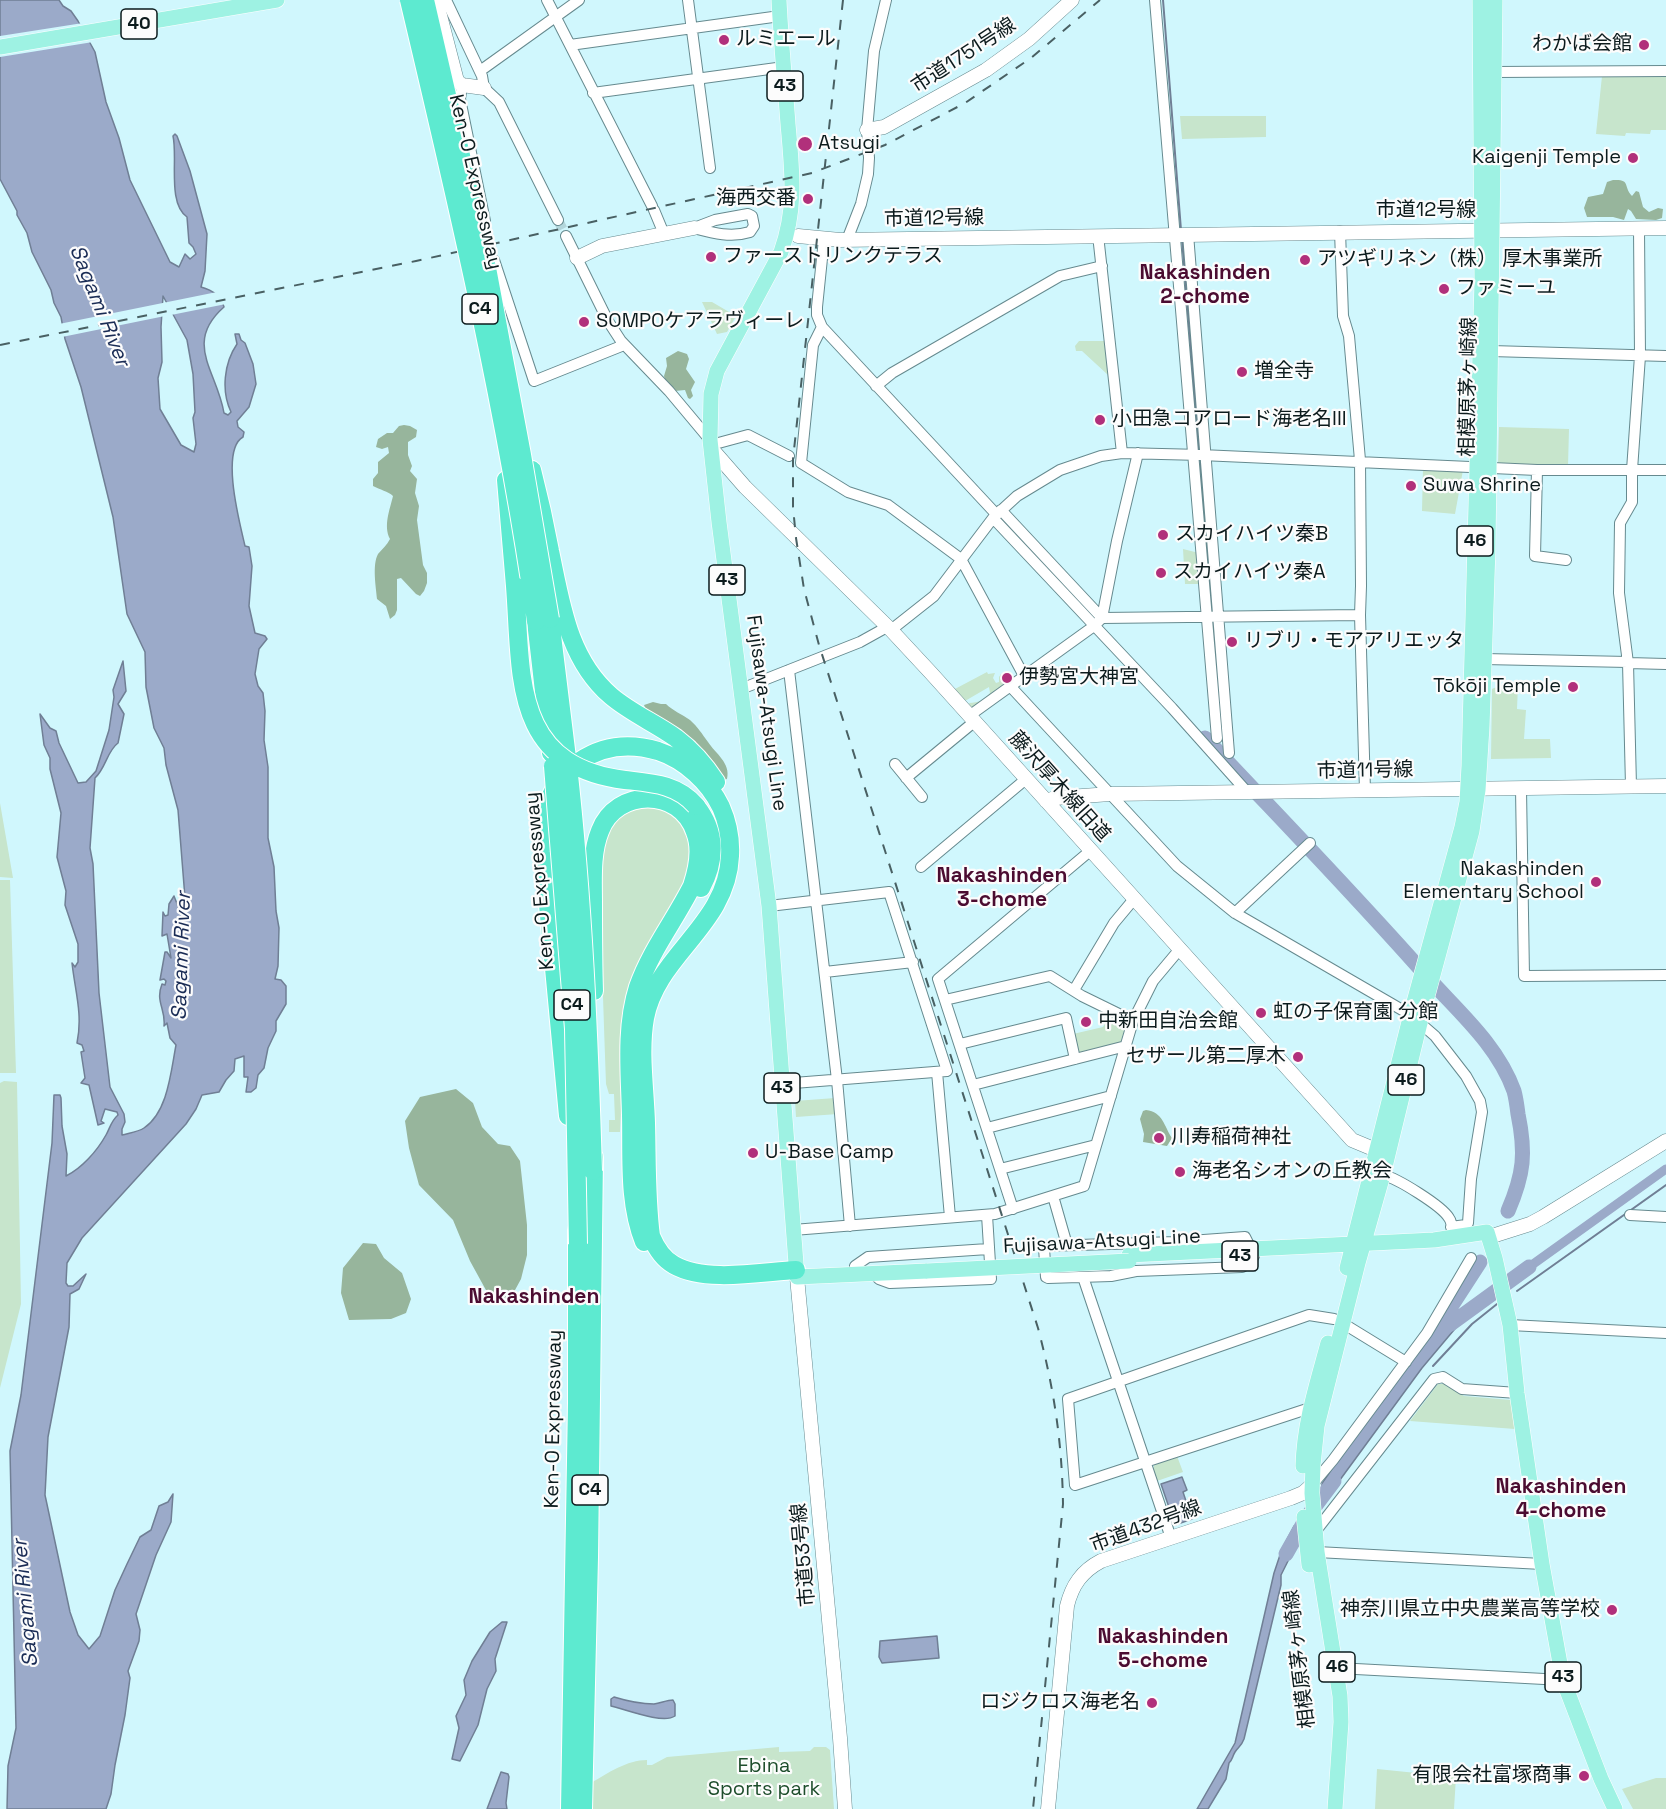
<!DOCTYPE html>
<meta charset="utf-8">
<style>
body{margin:0}
canvas{display:block;background:#d0f7fd}
</style>
<canvas width="1666" height="1809"></canvas>
<script>
const c = document.querySelector('canvas').getContext('2d');
c.lineJoin = 'round';
function fillPath(path, color) {
  c.fillStyle = color;
  c.fill(path, 'evenodd');
}
function strokePath(path, color, width, dash) {
  c.strokeStyle = color;
  c.lineWidth = width;
  c.lineCap = dash ? 'butt' : 'round';
  c.setLineDash(dash || []);
  c.stroke(path);
}
function drawText(font, color, halo, rows, align = 'center') {
  c.font = font + ' "Space Grotesk","Noto Sans JP",sans-serif';
  c.lineWidth = 4.5;
  c.setLineDash([]);
  c.textBaseline = 'middle';
  c.strokeStyle = halo;
  c.fillStyle = color;
  for (const [text, x, y, turn = 0] of rows) {
    c.save();
    c.translate(x, y);
    c.rotate((+turn || 0) * Math.PI / 180);
    c.textAlign = isNaN(turn) ? turn : align;
    if (halo) c.strokeText(text, 0, 0);
    c.fillText(text, 0, 0);
    c.restore();
  }
}
fillPath(new Path2D(`
 M1602 76H1666V130H1651L1650 134 1626 133 1625 136 1596 134Z
 M1180 116H1266V137L1182 139Z
 M702 302H712L736 316 727 332 717 334Z
 M1079 341H1107L1108 375 1082 351H1076L1075 346Z
 M1499 427 1569 429 1568 466 1498 464Z
 M1423 468 1463 470 1455 514 1422 511Z
 M1183 549 1199 553 1201 584H1185Z
 M987 672 988 674 995 673 993 678 996 683 999 682V677L1001 674 1008 684 971 710 969 703C979 702 982 702 990 693L989 687 965 701 953 690Z
 M1501 685 1518 686 1517 709 1526 710 1524 739H1550L1551 758 1491 759 1492 689Z
 M0 803 13 878 0 877Z
 M646 806 660 808 672 812 689 834 691 872 659 934 622 1088 620 1132H609V1120H615L614 1094H609L606 1084C604 1028 602 973 601 917 601 889 596 857 609 831 616 816 631 810 646 806Z
 M0 880H10L16 1073H0Z
 M1109 1016 1126 1025 1120 1044 1079 1054 1073 1034 1103 1027Z
 M4 1081 17 1082 21 1304 0 1388V1083Z
 M835 1098 838 1114 796 1117 795 1101Z
 M1438 1384H1445L1464 1396 1511 1400 1515 1429 1410 1421Z
 M1177 1456 1183 1472 1157 1481 1153 1469 1155 1463Z
 M779 1747V1752L810 1751 814 1747H826L830 1750 834 1809H591V1783C608 1773 627 1760 647 1760V1765H652L667 1757Z
 M1377 1769 1456 1777 1454 1809H1375Z
 M1656 1778H1666V1809H1633L1622 1789Z`), '#c7e5cc');
fillPath(new Path2D(`
 M1613 180C1631 179 1623 186 1632 196L1636 191 1639 192 1643 207 1649 212 1658 208 1663 209 1662 218 1656 220 1636 219 1631 211 1628 209 1624 220 1613 217H1587L1584 208 1588 197 1603 194 1607 182Z
 M678 351 687 354 689 359 686 369 695 382 691 390 693 396 690 399 688 398 685 390 675 391 666 383 664 376 667 366 666 358Z
 M404 425 410 426 417 430 416 437 408 442V455L412 466 410 471 417 479 415 493 419 506 417 520 423 565 427 573V583L424 591 420 596 416 594 401 578 397 579V610L395 615 390 619 386 606 377 599C376 587 372 565 378 554 382 549 387 545 390 539 383 526 390 509 393 496 388 491 380 490 373 486V479L378 473V462L389 453 388 447 382 449 376 447 378 439 387 433H393L399 426Z
 M653 702 661 704H666C673 711 682 714 690 720 698 727 702 734 708 742 715 753 731 763 727 779L723 780 695 744 696 742 646 710 644 705Z
 M456 1089 473 1103 482 1127 498 1144 510 1146 520 1161 527 1225V1255L521 1279 508 1303 487 1292 470 1261 453 1220 419 1185 409 1148 405 1121 420 1097Z
 M1146 1110C1163 1112 1164 1126 1172 1138L1167 1146 1143 1142 1144 1134 1140 1119 1143 1111Z
 M363 1243 376 1244 384 1258 402 1273 411 1299 406 1313 391 1319 349 1320 341 1293 343 1268Z`), '#97b59c');
const water = new Path2D(`
 M0 0H59L63 6 71 11 78 21 95 52 106 102 119 138 130 180 170 262 179 267 185 254 190 259 196 254 193 247 189 243 187 217C167 203 178 158 173 136L175 134 177 136 190 171 207 234 205 271 201 287C212 290 221 296 224 307 183 343 217 371 224 413L228 415 231 412C221 391 224 363 237 344L235 334H239L241 340 245 343 253 364 256 384 249 407 237 421 238 427 244 432 243 437C220 450 240 524 245 546L249 547 252 566 249 606 255 633 265 636 267 639 259 649 255 674 258 686 263 693 265 711 264 740 268 767V838L274 867 276 911 279 928 278 966 275 979 281 980 286 986V1004L276 1021V1031L268 1048 264 1068 258 1075 256 1088 251 1092H246L248 1077H244V1056L235 1059 234 1071 226 1080 219 1092 202 1095 196 1109 186 1124 82 1238 67 1263 66 1283 68 1286H73L86 1274 79 1289 70 1294 69 1327 48 1437 45 1495 70 1612 78 1635 89 1649 100 1636 115 1590 127 1564 140 1537 151 1530 159 1506 168 1502 173 1494 171 1522 156 1555 136 1614 140 1630 139 1641 128 1671 130 1678 125 1715 115 1765 111 1794 106 1809H7L8 1766 16 1728 10 1451 21 1395 52 1143 54 1095H60L61 1098 62 1126 67 1154 66 1176C82 1168 97 1151 106 1135 110 1128 111 1121 118 1115L117 1112 105 1109 101 1121 104 1123 98 1125 89 1085 81 1083 85 1078 81 1052 84 1051 82 1045 77 1043C83 1014 75 991 72 963L75 967 78 962V944L65 905 66 891 57 857 61 813 50 769V758L44 745 40 714 50 728 56 731 59 743 78 783 86 782 96 771 109 730 114 697 113 690 123 661 126 691 118 704 124 714 118 743C107 751 106 768 95 778L90 848 93 864 99 993 110 1087 124 1114 125 1122 122 1129V1135C129 1133 138 1132 144 1128 168 1112 171 1071 176 1045L170 1038 167 1023 164 1026C166 1009 155 1002 162 984L165 985 166 981 164 979 160 980 165 952H167L171 958 167 934 162 936 163 912 165 916 168 915 169 904 174 896 181 914 185 898 178 810 166 765 164 748 154 728 146 687 145 652 127 614 113 517 81 387 65 339 61 317 54 303 51 290 32 252 27 233 17 215V211L0 179ZM163 296 187 340 193 374 195 412 193 418 196 444 194 452 181 445 160 409 158 378 162 362 161 327Z
 M1443 1315 1459 1324 1422 1368 1323 1503 1322 1484 1333 1467Z
 M1182 1477 1187 1490 1183 1492 1192 1519 1175 1525 1161 1484Z
 M1294 1526 1296 1545 1281 1575V1585L1244 1739C1241 1747 1238 1747 1235 1752 1232 1757 1233 1759 1229 1763L1226 1779 1208 1809H1197L1235 1743 1274 1573 1282 1549Z
 M502 1622H507L495 1659 496 1671 487 1689 478 1725 460 1761 452 1759 459 1728 456 1716 466 1695 464 1680 472 1661 490 1632Z
 M937 1636 939 1658 882 1663 879 1657 880 1641Z
 M614 1697C627 1701 641 1704 654 1704 661 1703 667 1700 673 1700L675 1704V1716C663 1724 627 1710 611 1706V1699Z
 M501 1772 508 1774 509 1777 506 1803 507 1809H487Z`);
fillPath(water, '#9baac9');
strokePath(water, '#707f95', 1.5);
fillPath(new Path2D(`
 M83 23 93 42 0 57V36Z
 M217 292 225 300 226 304 171 315 165 305V316L62 337 59 324Z`), '#d0f7fd');
strokePath(new Path2D(`
 M1163 0 1181 230
 M1182 239 1199 452
 M1200 457 1205 517
 M1517 1291 1666 1185
 M1433 1366 1472 1324 1497 1304`), '#707f95', 2);
strokePath(new Path2D(`
 M1529 1267 1666 1169`), '#9baac9', 9);
strokePath(new Path2D(`
 M1002 519 1068 591
 M1205 738C1280 818 1357 897 1429 979 1460 1013 1498 1046 1514 1091 1516 1098 1517 1106 1518 1114 1526 1153 1524 1174 1508 1211
 M1438 1331 1452 1323 1529 1267
 M1436 1333 1445 1316 1480 1262
 M1286 1554 1307 1517 1334 1481`), '#9baac9', 15);
strokePath(new Path2D(`
 M558 220 566 236`), '#b3d6db', 10, [10, 5]);
const street = new Path2D(`
 M446 0 482 76 484 88 499 102 558 220
 M547 0 652 206
 M688 0 710 168
 M1155 0 1217 738
 M570 45 780 16
 M480 71 579 0
 M1495 72 1666 71
 M462 85 460 99 485 221
 M593 93 784 67
 M654 210 664 234
 M748 214 752 216 754 226 750 232C731 238 713 233 694 228L715 220Z
 M1340 231 1343 316 1349 336 1360 460 1361 586 1360 615 1365 791
 M1188 234 1229 753
 M1098 235 1122 453
 M566 236 608 321 621 341 669 391 710 440
 M824 239 817 307V315L822 327 996 514
 M847 240 861 204 868 174 869 158 867 130 874 51 886 0
 M494 260 534 381 624 345
 M822 327 813 345 801 463 848 492 888 505 961 559 1024 676
 M1491 351 1666 356
 M876 386 892 373 1060 276 1102 266
 M711 445 748 435 789 456
 M1537 470 1535 556 1566 560
 M1001 510 1102 618
 M993 518 1172 708 1248 793
 M1102 618 1117 541 1138 453
 M891 630 934 596 993 518 1017 496 1060 470 1101 456 1122 453 1201 455 1537 470H1666
 M1484 659 1628 662
 M1628 663 1666 664
 M789 670 837 1080 850 1226
 M1010 686 1177 866 1235 913 1404 1011 1420 1023 1435 1036 1466 1076 1480 1101 1482 1112 1471 1179 1468 1223 1466 1225 1451 1227
 M741 689 860 642 887 627
 M969 716 1094 626 1102 618 1360 615
 M895 764 922 797
 M906 778 974 722
 M1631 786 1628 663 1619 593 1620 523 1632 502V470L1640 356 1639 228
 M1521 789 1524 976 1666 975
 M921 867 1026 779
 M769 906 889 892 947 1071 781 1084
 M1235 913 1310 843
 M825 972 913 962
 M1074 990 1114 923 1134 899
 M945 1000 1050 976 1082 996 1133 1021
 M960 1044 1066 1018 1075 1059
 M937 1072 950 1217
 M973 1085 1126 1046
 M987 1128 1111 1096
 M1000 1169 1096 1145
 M1383 1175C1397 1178 1442 1206 1449 1218 1452 1222 1452 1228 1452 1232
 M1053 1196 1067 1245
 M1013 1209 938 979 1090 851
 M1630 1215 1666 1217
 M793 1230 995 1214 1084 1186 1133 1021 1153 981 1179 950
 M1251 1249 1245 1237 1176 1242 1046 1246 1044 1248 1046 1277 1048 1278 1111 1276 1136 1271 1242 1267 1247 1264 1254 1256
 M855 1266 868 1257 988 1249
 M873 1273 879 1279 890 1283 991 1279 987 1215
 M1083 1277 1171 1538
 M1344 1324 1406 1362
 M1510 1325 1666 1333
 M1310 1408 1075 1485 1068 1399 1309 1315 1334 1319
 M1312 1485 1333 1460 1427 1333 1471 1258
 M1315 1532 1434 1379 1443 1377 1462 1389 1517 1393
 M1317 1552 1542 1564
 M1337 1668 1563 1680`);
const secondary = new Path2D(`
 M436 0 457 81 462 85 484 88
 M867 130 884 127 986 70 1029 39 1072 0
 M798 236 840 240 1666 228
 M577 258 602 246 694 228
 M711 448 745 487 891 630 931 673 1352 1140 1376 1150
 M1046 801 1055 798 1110 794 1666 786
 M1489 1237 1530 1224 1543 1217 1666 1141
 M797 1277 840 1738 845 1809
 M1048 1809 1067 1606C1072 1585 1082 1571 1101 1561L1291 1498 1303 1493 1312 1485`);
const primary = new Path2D(`
 M779 0C781 42 785 83 788 124 792 170 797 208 781 252L717 371 711 394 710 440 719 522 769 906 797 1277 927 1271
 M0 47 277 0
 M1129 1255 1434 1240 1487 1232 1495 1258 1510 1325 1517 1393 1542 1564 1563 1680 1601 1779 1615 1809
 M1347 1268 1414 1002 1462 827 1467 802 1469 766 1482 280 1480 0
 M1303 1466C1304 1423 1317 1384 1328 1343
 M1304 1517 1309 1565
 M1335 1809 1341 1722 1340 1696 1317 1552 1312 1493 1313 1465 1317 1426 1358 1263 1383 1175 1420 1023 1472 831 1478 790 1482 727 1488 548 1495 0`);
const highway = new Path2D(`
 M532 470C539 497 545 524 550 551 561 603 568 659 611 696 631 713 655 723 676 738 692 750 705 765 716 782
 M506 480 515 586
 M550 619 568 766
 M536 621 551 753
 M696 806C716 831 716 860 701 888
 M594 991C593 962 593 933 593 904 593 880 591 853 600 831 616 788 680 787 695 832 702 849 698 868 692 886 675 920 651 950 638 987 625 1028 630 1073 631 1115 632 1157 628 1202 644 1242
 M568 1116 543 852C541 816 548 782 580 761 604 745 631 743 658 751 685 760 709 782 721 807 728 823 731 839 730 856 727 926 657 954 645 1018 639 1052 645 1089 646 1123 647 1160 646 1199 651 1236 656 1248 663 1259 674 1265 706 1283 761 1272 796 1270
 M570 1809 577 1403V1230
 M583 1809 589 1557 594 1157`);
strokePath(street, '#668a8f', 12);
strokePath(secondary, '#668a8f', 15);
strokePath(primary, '#fff', 16);
strokePath(highway, '#fff', 20);
strokePath(street, '#fff', 10);
strokePath(secondary, '#fff', 14);
strokePath(primary, '#9ef2e3', 15);
strokePath(highway, '#5dead0', 18);
strokePath(new Path2D(`
 M843 0 793 459V507L796 538 804 589 819 645 1038 1328C1054 1389 1062 1441 1063 1504L1033 1809
 M0 345 416 261 812 173 885 145 965 103 1031 58 1100 0`), '#496063', 2, [10, 10]);
const primaryBridge = new Path2D(`
 M927 1271 1129 1261`);
const highwayBridge = new Path2D(`
 M409 0C458 206 506 411 536 621
 M425 0 487 268 522 455 550 619
 M515 586C522 675 511 766 625 780 652 783 677 784 696 806
 M553 766 574 1029 578 1244
 M568 766C583 901 589 1036 593 1171`);
strokePath(primaryBridge, '#fff', 16, []);
strokePath(highwayBridge, '#fff', 20, []);
strokePath(primaryBridge, '#9ef2e3', 15);
strokePath(highwayBridge, '#5dead0', 18);
for (const [x, y, r, color] of [
 [724,40,6,"#b1307b"],
 [1644,45,6,"#b1307b"],
 [805,144,8,"#b1307b"],
 [1633,158,6,"#b1307b"],
 [808,199,6,"#b1307b"],
 [711,257,6,"#b1307b"],
 [1305,260,6,"#b1307b"],
 [1444,289,6,"#b1307b"],
 [584,322,6,"#b1307b"],
 [1242,372,6,"#b1307b"],
 [1100,420,6,"#b1307b"],
 [1411,486,6,"#b1307b"],
 [1163,535,6,"#b1307b"],
 [1161,573,6,"#b1307b"],
 [1232,642,6,"#b1307b"],
 [1007,678,6,"#b1307b"],
 [1573,687,6,"#b1307b"],
 [1596,882,6,"#b1307b"],
 [1261,1013,6,"#b1307b"],
 [1086,1022,6,"#b1307b"],
 [1298,1057,6,"#b1307b"],
 [1159,1138,6,"#b1307b"],
 [753,1153,6,"#b1307b"],
 [1180,1172,6,"#b1307b"],
 [1612,1610,6,"#b1307b"],
 [1152,1703,6,"#b1307b"],
 [1584,1776,6,"#b1307b"]
]) {
  const dot = new Path2D();
  dot.arc(x, y, r, 0, 2 * Math.PI);
  c.fillStyle = color;
  c.fill(dot);
  strokePath(dot, '#fcfcfc', 2);
}
for (const [x, y, w] of [
 [139,24,36],
 [785,86,36],
 [480,309,36],
 [1475,541,36],
 [727,580,36],
 [572,1005,36],
 [1406,1080,36],
 [782,1088,36],
 [1240,1256,36],
 [590,1490,36],
 [1337,1667,36],
 [1563,1677,36]
]) {
  const box = new Path2D();
  box.roundRect(x - w / 2, y - 15, w, 30, 4.5);
  c.fillStyle = '#fcfcfc';
  c.fill(box);
  strokePath(box, '#0c1b1d', 1.5);
}
drawText('bold 18px', '#0c1b1d', null, [
 ["40",139,24],
 ["43",785,86],
 ["C4",480,309],
 ["46",1475,541],
 ["43",727,580],
 ["C4",572,1005],
 ["46",1406,1080],
 ["43",782,1088],
 ["43",1240,1256],
 ["C4",590,1490],
 ["46",1337,1667],
 ["43",1563,1677]
]);
drawText('20px', '#0c1b1d', '#fcfcfc', [
 ["ルミエール",736,40],
 ["わかば会館",1632,45,"right"],
 ["Atsugi",818,144],
 ["Kaigenji Temple",1621,158,"right"],
 ["海西交番",796,199,"right"],
 ["ファーストリンクテラス",723,257],
 ["アツギリネン（株） 厚木事業所",1317,260],
 ["ファミーユ",1456,289],
 ["SOMPOケアラヴィーレ",596,322],
 ["増全寺",1254,372],
 ["小田急コアロード海老名III",1112,420],
 ["Suwa Shrine",1423,486],
 ["スカイハイツ秦B",1175,535],
 ["スカイハイツ秦A",1173,573],
 ["リブリ・モアアリエッタ",1244,642],
 ["伊勢宮大神宮",1019,678],
 ["Tōkōji Temple",1561,687,"right"],
 ["Nakashinden",1584,870,"right"],
 ["Elementary School",1584,893,"right"],
 ["虹の子保育園 分館",1273,1013],
 ["中新田自治会館",1098,1022],
 ["セザール第二厚木",1286,1057,"right"],
 ["川寿稲荷神社",1171,1138],
 ["U-Base Camp",765,1153],
 ["海老名シオンの丘教会",1192,1172],
 ["神奈川県立中央農業高等学校",1600,1610,"right"],
 ["ロジクロス海老名",1140,1703,"right"],
 ["有限会社富塚商事",1572,1776,"right"]
], 'left');
drawText('20px', '#0c1b1d', '#fcfcfc', [
 ["市道1751号線",964,56,-33],
 ["Ken-O Expressway",475,182,77],
 ["市道12号線",1426,211],
 ["市道12号線",934,219,-1],
 ["相模原茅ヶ崎線",1469,387,-89],
 ["Fujisawa-Atsugi Line",766,713,82],
 ["市道11号線",1365,771,-1],
 ["藤沢厚木線旧道",1059,787,48],
 ["Ken-O Expressway",540,881,-95],
 ["Fujisawa-Atsugi Line",1102,1242,-3],
 ["Ken-O Expressway",554,1419,-89],
 ["市道432号線",1146,1527,-20],
 ["市道53号線",804,1555,-95],
 ["相模原茅ヶ崎線",1300,1659,-97]
]);
drawText('20px', '#1d4d2b', '#fcfcfc', [
 ["Ebina",764,1767],
 ["Sports park",764,1790]
]);
drawText('bold 21px', '#4b0c31', '#fcfcfc', [
 ["Nakashinden",1205,273],
 ["2-chome",1205,297],
 ["Nakashinden",1002,876],
 ["3-chome",1002,900],
 ["Nakashinden",534,1297],
 ["Nakashinden",1561,1487],
 ["4-chome",1561,1511],
 ["Nakashinden",1163,1637],
 ["5-chome",1163,1661]
]);
drawText('italic 21px', '#1a2c55', '#fcfcfc', [
 ["Sagami River",99,306,68],
 ["Sagami River",182,956,-88],
 ["Sagami River",26,1603,-95]
]);
</script>
